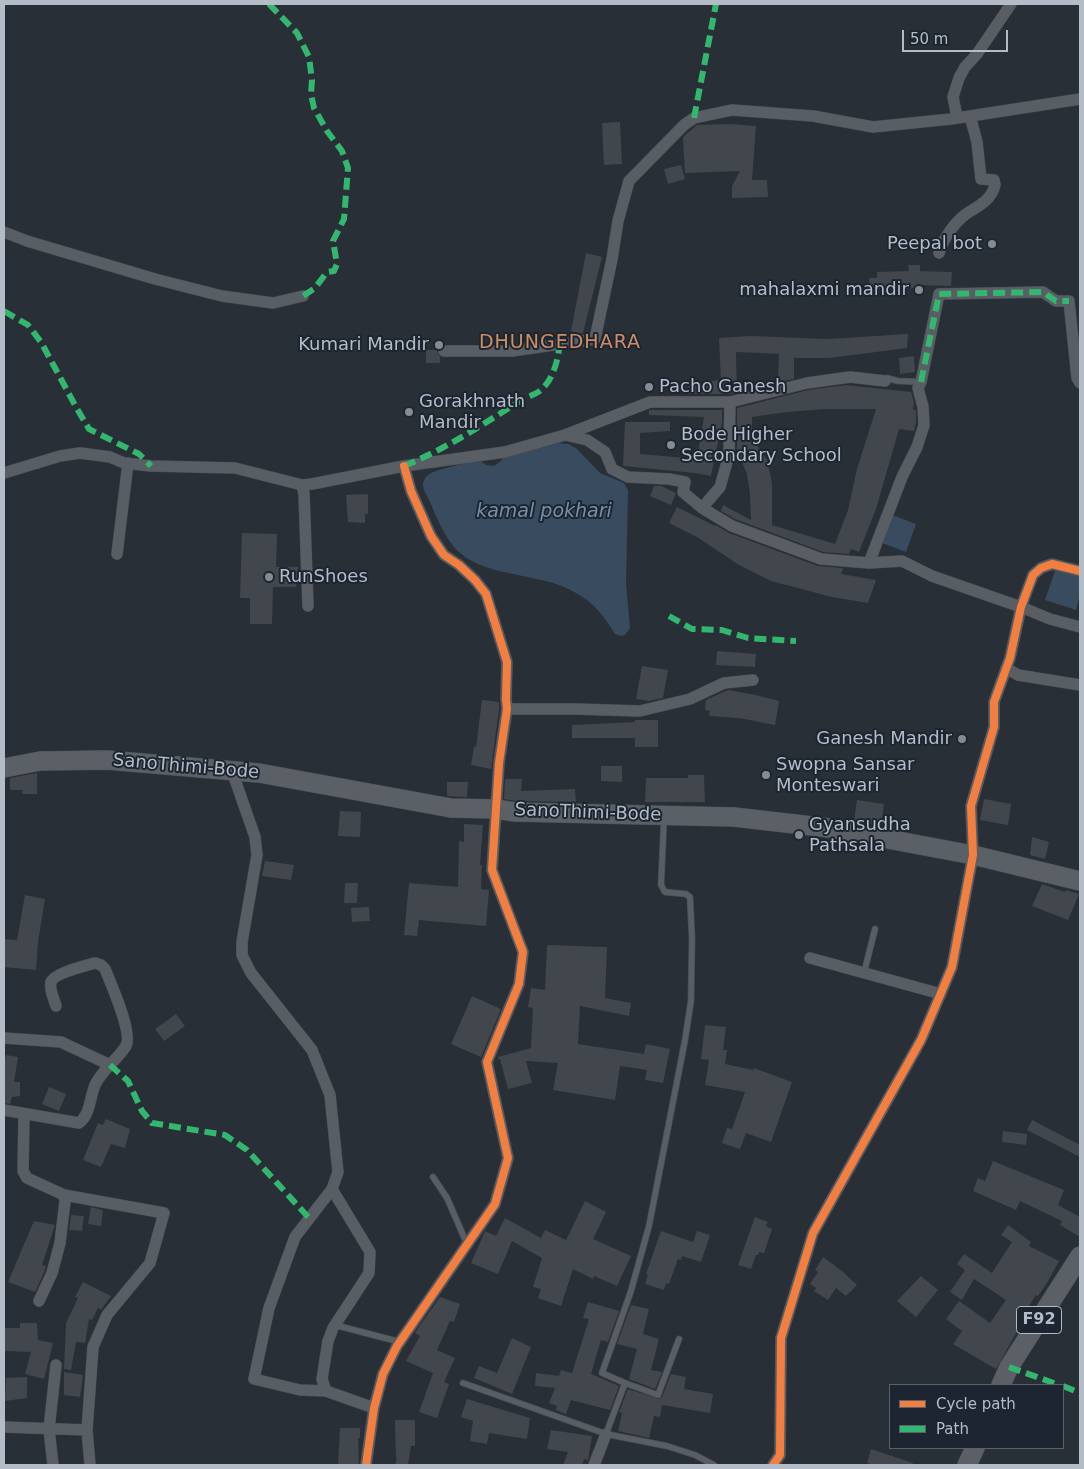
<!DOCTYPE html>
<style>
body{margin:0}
#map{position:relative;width:1084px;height:1469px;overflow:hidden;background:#292f36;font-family:"DejaVu Sans",sans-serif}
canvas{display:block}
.frame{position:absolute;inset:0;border:5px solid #b3bcc7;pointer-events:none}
.legend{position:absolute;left:889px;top:1384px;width:175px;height:65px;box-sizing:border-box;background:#1d2630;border:1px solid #59626c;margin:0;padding:6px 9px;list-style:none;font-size:15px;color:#b3bcc7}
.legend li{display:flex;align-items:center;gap:10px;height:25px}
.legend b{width:25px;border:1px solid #59626c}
.scale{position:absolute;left:902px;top:30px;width:106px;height:22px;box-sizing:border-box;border:2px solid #b3bcc7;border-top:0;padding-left:6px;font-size:15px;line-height:18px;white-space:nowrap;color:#b3bcc7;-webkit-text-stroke:4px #1d2630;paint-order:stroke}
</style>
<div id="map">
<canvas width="1084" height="1469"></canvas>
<div class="frame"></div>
<ul class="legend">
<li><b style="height:6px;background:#f27e40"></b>Cycle path</li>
<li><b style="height:6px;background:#33b770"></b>Path</li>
</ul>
<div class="scale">50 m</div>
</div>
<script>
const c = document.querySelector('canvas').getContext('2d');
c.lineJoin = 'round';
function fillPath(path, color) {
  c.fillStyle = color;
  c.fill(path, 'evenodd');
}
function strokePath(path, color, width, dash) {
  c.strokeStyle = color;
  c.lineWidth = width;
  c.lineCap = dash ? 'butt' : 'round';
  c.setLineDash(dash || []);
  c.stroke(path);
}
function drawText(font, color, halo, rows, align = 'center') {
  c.font = font + ' "DejaVu Sans",sans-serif';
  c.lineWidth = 4;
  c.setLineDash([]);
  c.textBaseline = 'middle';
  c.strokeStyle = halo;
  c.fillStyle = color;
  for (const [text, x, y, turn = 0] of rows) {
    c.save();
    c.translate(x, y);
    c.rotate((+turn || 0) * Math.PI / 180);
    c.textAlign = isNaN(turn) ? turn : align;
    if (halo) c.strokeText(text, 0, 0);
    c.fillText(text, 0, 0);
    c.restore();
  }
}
fillPath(new Path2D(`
 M557 443 568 444 576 448 600 473 624 483 628 490 626 584 630 628 625 635 620 636 615 634C604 616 594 603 576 593 539 570 477 580 451 543 442 531 436 516 430 502 428 497 423 491 423 485 423 481 425 477 428 475 435 469 468 463 479 460L486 465 494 466 501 461 504 454Z
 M892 515 916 524 906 552 882 543Z
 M1056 568 1080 576V595L1076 610 1045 600Z`), '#384b5f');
fillPath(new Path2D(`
 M620 122 622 164 604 165 602 123Z
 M731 124 756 126 752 180H767L768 197 732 198V186L740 171 685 173 683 137 697 125Z
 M681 165 685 179 668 184 664 169Z
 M586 253 602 257 583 333 580 334 571 331Z
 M908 265H920V271L952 272 951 286 917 285V288L870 290 869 278H877V272L909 271Z
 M908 334 907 348 829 358H794V379L778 382 779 354 736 352 737 393 729 394H689L688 385 721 380 719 338 750 336 829 339Z
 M426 350H437L440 357V363H426Z
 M914 356 915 372 900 374 899 358Z
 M846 385 911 392 914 403 913 410H916V422L914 431 899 429 876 509 859 552 851 549 849 554 823 552 735 519 721 511 723 505 751 520 750 494 747 474 737 450V408L808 390ZM825 409H876L857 469 848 510 835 544 772 525V483L767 460 754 441 752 428V417L787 412Z
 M649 410H722V422L711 476 695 473 623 466 625 422H670V431L640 433V454L697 459 704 417 649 415Z
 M654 486H661L676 493 671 505 650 496Z
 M368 494V514H365V523L348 522 346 495Z
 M677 507 715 526V525L729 533 818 566 843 568 841 574 876 580 868 603 832 597 771 581 739 565 697 537 669 523Z
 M242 533 277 534 276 567H298L296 587H273L272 624H250V598H240Z
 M717 651 756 654 755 667 716 665Z
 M642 666 668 670 663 698 649 701 636 699Z
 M728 690 756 695 779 701 775 725 739 718 709 716 710 711 705 710 706 700Z
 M482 700 499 702V709L491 769 471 765 474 747H476Z
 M635 720H658V747H635V738H572V725L635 722Z
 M601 766H622V782L601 781Z
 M37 773V794H22L23 790H10V778Z
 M688 775H704L705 802H645L646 778H688Z
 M505 779H522L521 791 575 789 576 802 516 801 504 799Z
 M447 782H468L467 797 447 796Z
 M984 799 1011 804 1008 825 980 820Z
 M857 800 884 804 881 826 854 821Z
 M340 811 361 812 360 837 338 836Z
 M464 824 483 825 480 865H482L481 889 489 890 486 926 419 920 417 936 404 935 409 883 458 887 459 841 464 842Z
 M1032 837 1049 842 1045 859 1030 855Z
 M265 861 294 865 291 880 262 876Z
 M345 883H358L357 903H344Z
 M1042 884 1065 892 1066 890 1079 894 1068 920 1032 906Z
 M25 895 45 899 38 942 36 970 4 967V939L17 940Z
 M369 907 370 921 352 922 351 908Z
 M547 945 607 947 605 998 631 1003 629 1016 580 1006 578 1044 644 1054 646 1044 670 1049 663 1083 645 1080 647 1070 620 1066 615 1100 553 1090 558 1063 526 1061 532 1083 508 1089 500 1059H498V1057L531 1048 533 1008 528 1007 531 988 545 990Z
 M472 996 501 1009 481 1057 451 1044Z
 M176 1014 185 1026 164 1041 155 1029Z
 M705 1025 726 1027 723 1050H727L725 1064 753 1070 754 1068 792 1082 771 1142 746 1133 740 1149 722 1143 727 1128 732 1129 745 1092 705 1085 709 1060 701 1059Z
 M6 1055 18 1057 14 1082H20V1096L12 1097 10 1104 4 1103V1066Z
 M49 1087 66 1094 59 1111 42 1104Z
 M106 1119 130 1129 125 1148 111 1144 101 1167 83 1160 98 1123 103 1125Z
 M1032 1120 1080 1145V1157L1027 1130Z
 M1003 1131 1027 1134 1026 1145 1002 1142Z
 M993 1161 1064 1190 1058 1205 1080 1217V1237L1060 1225 1062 1221 1020 1201 1016 1210 973 1191 978 1178 985 1181Z
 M585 1201 606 1212 593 1239 631 1256 617 1286 594 1276 593 1279 573 1269 561 1306 538 1298 541 1289 533 1287 542 1258 512 1241 498 1274 471 1263 485 1231 496 1236 505 1218 541 1238 545 1230 566 1240Z
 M91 1207 103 1210 101 1226 88 1224Z
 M71 1215 84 1216 82 1231 69 1230Z
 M755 1217 768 1222 766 1226 772 1229 764 1253 759 1252 758 1255H756L751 1269 738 1265Z
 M34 1221 55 1225 42 1265 46 1266 45 1270 35 1292 8 1282Z
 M1008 1225 1031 1242 1029 1246 1059 1261 1047 1283 1038 1296 1036 1295 1023 1315 1026 1317 1018 1327 1019 1328 996 1369 953 1344 962 1331 946 1319 959 1301 990 1323 1006 1300 974 1279 962 1300 950 1292 965 1270 957 1264 964 1254 992 1273 1012 1242 1001 1235Z
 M661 1231 693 1242 697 1231 710 1235 701 1262 682 1256 681 1260 678 1259 669 1284 666 1283 664 1290 645 1284 648 1275 646 1274Z
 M823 1257 842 1271 857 1285 846 1296 836 1288 828 1300 814 1291 816 1288 810 1284 818 1272 815 1270Z
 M921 1276 938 1290 916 1317 897 1301Z
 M83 1282 111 1296 101 1310 98 1308 92 1320 89 1319 85 1343 76 1342 71 1370 64 1369 66 1323 78 1298 75 1297Z
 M440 1297 460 1304 454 1322 450 1321 437 1350 455 1358 444 1382 449 1384 437 1418 419 1412 433 1373 406 1361 420 1336 415 1333 416 1331Z
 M588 1302 619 1311 608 1342 601 1340 591 1374 619 1386 610 1410 571 1400 566 1414 556 1410 557 1406 549 1403 555 1388 535 1386 536 1373 559 1376 561 1370 572 1373 589 1319 583 1318Z
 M631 1305 649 1309 643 1334 659 1339 651 1370 662 1372 655 1389 629 1379 637 1349 617 1344Z
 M20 1323H37L38 1340 53 1343 44 1379 25 1374 31 1352 4 1351V1328H20Z
 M512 1338 531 1347 512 1394 474 1378 479 1366 497 1373Z
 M64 1372 83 1375 80 1397 64 1395Z
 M671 1374 686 1377 684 1389 713 1394 710 1413 662 1405 660 1417 654 1416 649 1438 618 1431 622 1413 619 1412 628 1389 659 1399 662 1397Z
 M27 1377V1398L5 1401 6 1378Z
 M467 1399 530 1418 527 1439 489 1433 487 1444 470 1441 473 1421 461 1417Z
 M395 1420H415V1446H411L408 1465H395L397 1458H396Z
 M340 1428H360V1438H358L359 1465H338Z
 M551 1430 592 1436 588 1460 584 1459 582 1465H563L568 1452 547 1449Z
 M871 1449 913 1463 912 1465H875L867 1463Z`), '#41474c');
const service = new Path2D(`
 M885 381 887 378 898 381 921 382
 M864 973 875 929
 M433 1177 447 1198 467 1244
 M335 1325 400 1342
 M463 1383 606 1434 667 1446 695 1455 714 1465
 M625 1383 658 1395 679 1339
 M606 1434 625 1383 602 1373 631 1291 649 1226 685 1040 691 1001 692 938 690 897 686 894 665 892 661 885 664 819`);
const minor = new Path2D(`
 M957 117 953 97 959 78 965 67 977 54 1011 4
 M4 232 27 241 155 279 222 296 273 303 303 296
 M939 253C943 239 954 223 966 214 978 206 991 201 995 185L994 180 981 179 977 142 970 116
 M444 351H512L595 339 612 259 618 221 629 181 684 125 694 118 732 110 813 116 873 127 951 119 1080 99
 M565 435 587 440 605 452 612 469 628 477 669 479 685 482 683 492 702 508 732 526 821 559 869 563 902 561 932 576 1021 607 1050 619 1080 627
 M4 473 60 456 80 453 110 457 124 463 151 466 235 468 302 485 312 484 404 466 505 452 565 435 650 402H730L807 383 850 377 885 381
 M302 485 304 494 308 606
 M702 508 720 487 729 455 730 402
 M117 554 128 463
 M869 563 902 477 917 447 924 425 923 407 918 388 921 382 939 294 1043 292 1056 301H1069L1077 378 1080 383
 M1006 668 1018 675 1080 685
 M507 709H575L640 711 690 699 724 683 753 680
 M232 771 255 837 257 855 242 942V955L251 973 312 1050 330 1095 338 1172 332 1189 370 1252 369 1273 333 1328 328 1341 322 1379 326 1391 374 1408
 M810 958 941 994
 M4 1038 61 1042 110 1065
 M4 1110 79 1123C90 1115 90 1097 95 1085 102 1070 117 1060 126 1046 133 1033 111 984 105 969L101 965 95 963C85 966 54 973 51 982 49 989 54 999 56 1006
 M24 1114 23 1171 27 1178 64 1195 65 1201 60 1243 52 1273 39 1301
 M64 1195 164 1213 150 1263 107 1315 93 1347 87 1430 90 1465
 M326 1391 300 1390 254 1379 269 1308 295 1237 332 1189
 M4 1427 87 1430
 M53 1465 49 1429 56 1365
 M366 1465 374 1408 383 1374 397 1346 495 1204 508 1158 487 1062 519 984 523 952 492 870 499 763 507 709 506 699 507 662 486 594 475 580 459 565 444 555 431 536 411 491 404 466
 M594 1465 606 1434
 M773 1465 780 1455 781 1338 813 1233 921 1040 952 967 973 855 971 806 994 727V702L1010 658 1021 607 1033 575 1041 568 1052 564 1080 571`);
const primary = new Path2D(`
 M4 768 40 761 107 760 259 773 451 808 495 809 515 812 734 817 829 828 973 855 1080 881
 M1001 1385 1009 1367 1080 1256
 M967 1465 975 1448`);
strokePath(service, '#474b51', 7);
strokePath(minor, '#474b51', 12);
strokePath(primary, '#474c53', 20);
strokePath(service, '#595e64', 5.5);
strokePath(minor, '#595e64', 11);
strokePath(primary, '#5b6066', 19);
strokePath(new Path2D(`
 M269 4 297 33 309 57 312 80 311 94 314 108 327 131 342 151 348 168 344 219 333 241 337 264 334 271 327 272 315 288 303 296
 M694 118 716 4
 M4 311 28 325 41 342 76 407 89 429 139 454 151 466
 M921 382 939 294 1043 292 1056 301H1069
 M404 466C445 449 481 426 518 402 525 397 536 395 542 389 554 378 558 359 560 343
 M669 616 692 629 722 630 748 638 796 641
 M110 1065 128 1081 142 1111 152 1123 225 1135 247 1150 309 1218
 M1009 1367 1059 1385
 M1063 1386 1080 1393`), '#33b770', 6, [12, 6]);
strokePath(new Path2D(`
 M366 1465 374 1408 383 1374 397 1346 495 1204 508 1158 487 1062 519 984 523 952 492 870 499 763 507 709 506 699 507 662 486 594 475 580 459 565 444 555 431 536 411 491 404 466
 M773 1465 780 1455 781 1338 813 1233 921 1040 952 967 973 855 971 806 994 727V702L1010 658 1021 607 1033 575 1041 568 1052 564 1080 571`), '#f27e40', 8);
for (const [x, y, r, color] of [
 [992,244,5,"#838b94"],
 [919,290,5,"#838b94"],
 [439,345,5,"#838b94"],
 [649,387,5,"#838b94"],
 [409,412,5,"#838b94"],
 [671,445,5,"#838b94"],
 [269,577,5,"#838b94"],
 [962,739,5,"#838b94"],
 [766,775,5,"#838b94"],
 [799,835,5,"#838b94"]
]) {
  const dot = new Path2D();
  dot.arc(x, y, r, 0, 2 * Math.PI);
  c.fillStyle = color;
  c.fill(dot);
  strokePath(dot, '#1d2630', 2);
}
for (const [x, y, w] of [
 [1039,1320,45]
]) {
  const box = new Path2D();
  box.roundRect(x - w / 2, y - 13.5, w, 27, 4);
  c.fillStyle = '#1d2630';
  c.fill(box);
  strokePath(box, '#b3bcc7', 1);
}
drawText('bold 16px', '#b3bcc7', null, [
 ["F92",1039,1320]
]);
drawText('18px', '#b3bcc7', '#1d2630', [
 ["Peepal bot",982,244,"right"],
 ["mahalaxmi mandir",909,290,"right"],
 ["Kumari Mandir",429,345,"right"],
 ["Pacho Ganesh",659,387],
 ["Gorakhnath",419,402],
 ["Mandir",419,423],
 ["Bode Higher",681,435],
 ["Secondary School",681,456],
 ["RunShoes",279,577],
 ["Ganesh Mandir",952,739,"right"],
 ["Swopna Sansar",776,765],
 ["Monteswari",776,786],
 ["Gyansudha",809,825],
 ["Pathsala",809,846]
], 'left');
drawText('18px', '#b3bcc7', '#1d2630', [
 ["SanoThimi-Bode",186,767,5],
 ["SanoThimi-Bode",588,813,2]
]);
c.letterSpacing = '1px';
drawText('19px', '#cf8d66', '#1d2630', [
 ["DHUNGEDHARA",560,343]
]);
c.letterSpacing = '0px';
drawText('italic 19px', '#758ea9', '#1d2630', [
 ["kamal pokhari",544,512]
]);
</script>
